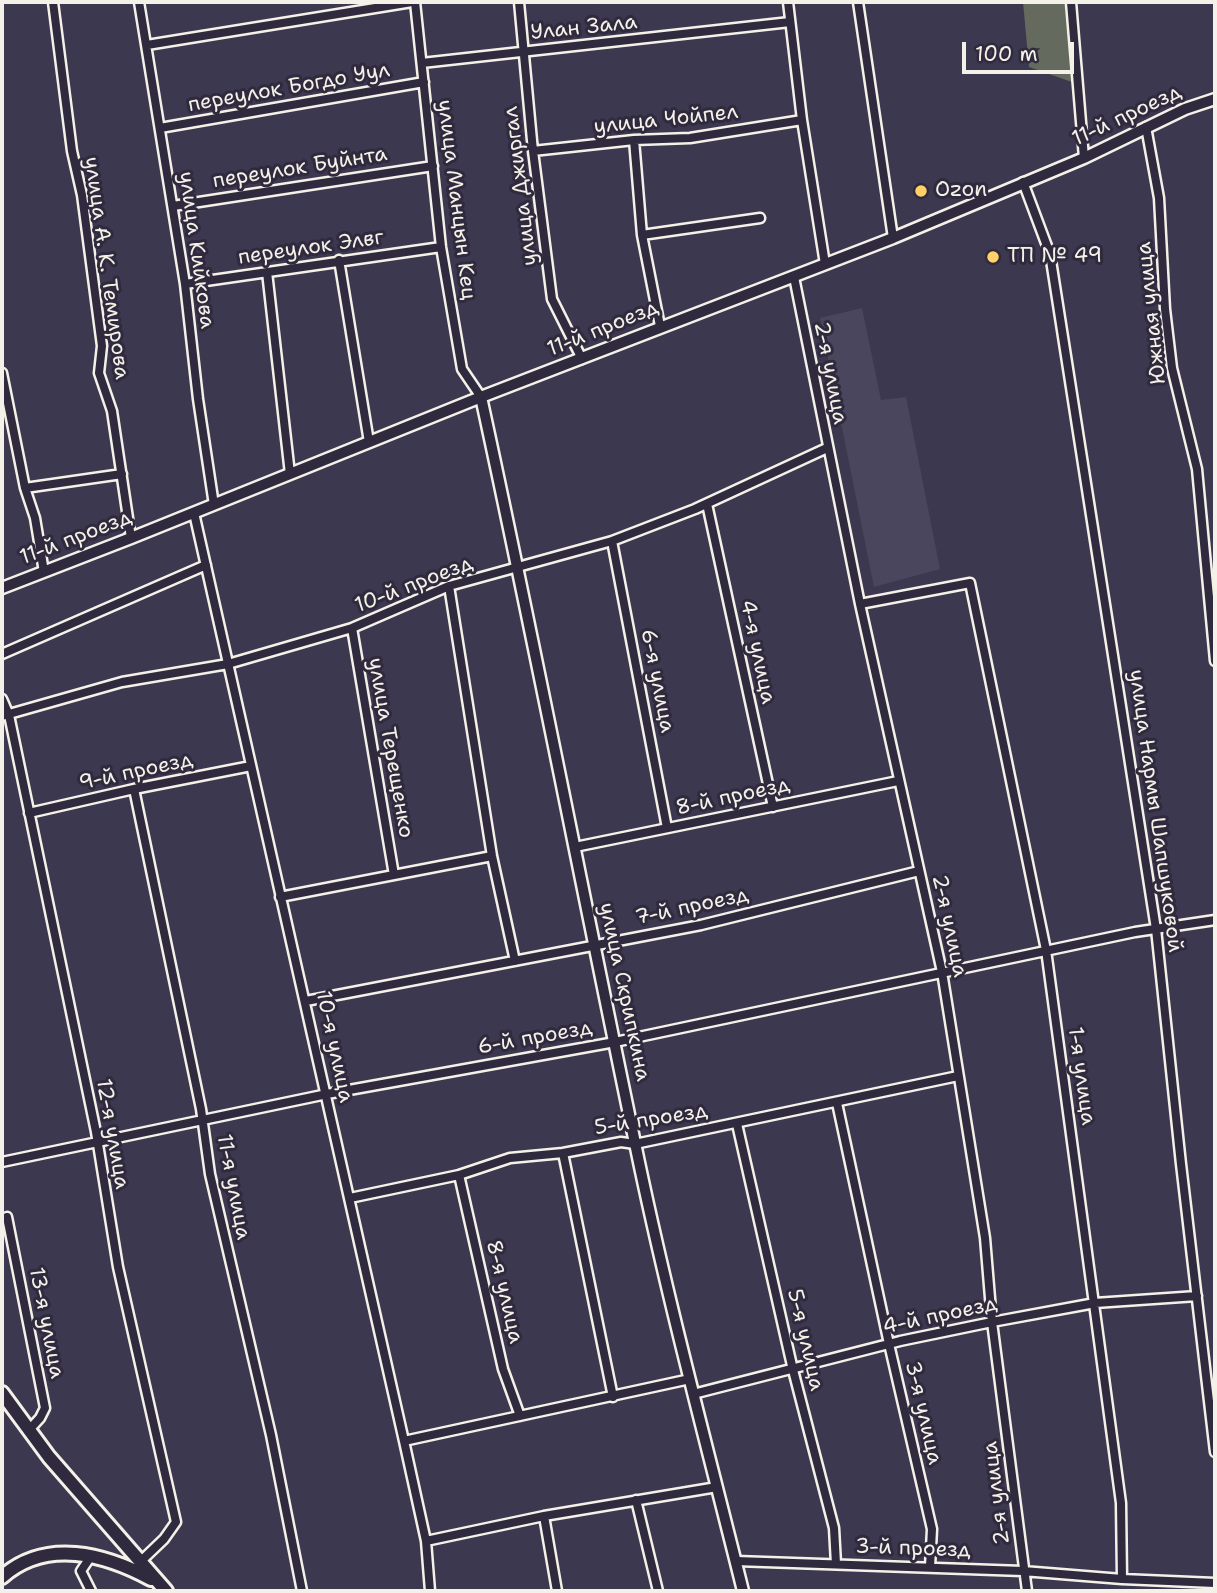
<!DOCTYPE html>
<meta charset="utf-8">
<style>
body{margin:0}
#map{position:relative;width:1217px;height:1593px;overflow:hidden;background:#3c384f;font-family:"Shantell Sans",sans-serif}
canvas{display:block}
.frame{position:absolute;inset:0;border:4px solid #f4f1e8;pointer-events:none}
.scale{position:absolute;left:962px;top:42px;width:112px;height:32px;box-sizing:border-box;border:4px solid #f4f1e8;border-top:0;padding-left:9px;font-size:21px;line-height:24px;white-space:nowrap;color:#f4f1e8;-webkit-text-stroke:5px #2f2a3d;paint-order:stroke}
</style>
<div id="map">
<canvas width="1217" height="1593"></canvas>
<div class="frame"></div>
<div class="scale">100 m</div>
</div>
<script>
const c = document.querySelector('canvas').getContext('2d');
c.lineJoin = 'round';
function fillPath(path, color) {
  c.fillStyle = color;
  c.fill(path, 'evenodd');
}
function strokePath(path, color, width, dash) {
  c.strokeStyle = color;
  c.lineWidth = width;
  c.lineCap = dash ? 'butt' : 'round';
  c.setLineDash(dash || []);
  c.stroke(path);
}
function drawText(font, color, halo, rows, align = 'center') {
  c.font = font + ' "Shantell Sans",sans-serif';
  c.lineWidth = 6;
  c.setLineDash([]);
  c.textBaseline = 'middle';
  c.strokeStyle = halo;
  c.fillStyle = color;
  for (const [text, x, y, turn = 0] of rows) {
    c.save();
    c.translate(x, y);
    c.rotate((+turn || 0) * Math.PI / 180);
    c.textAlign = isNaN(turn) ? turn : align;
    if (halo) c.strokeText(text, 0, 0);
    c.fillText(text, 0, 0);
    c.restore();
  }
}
fillPath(new Path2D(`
 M862 308 881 400 906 397 940 569 874 587 820 318Z`), '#49465e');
fillPath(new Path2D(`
 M1023 2H1065L1072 82 1029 67Z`), '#646b5e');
const minor = new Path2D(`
 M53 2 72 151 82 195 102 346 99 373 112 411 131 538
 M139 2 185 284 198 399 214 505
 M415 2 441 247 462 369 481 397
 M519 2 533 151 552 299 582 359
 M788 2 802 120 825 264
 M858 2 893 238
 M1071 2 1084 158
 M147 45 412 2
 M422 63 790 22
 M1146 127 1159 198 1165 309 1172 368 1197 469 1215 661
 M160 128 424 82
 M634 140 642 235 660 326
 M533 151 634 140 690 138 802 120
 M1023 182 1050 254 1156 929 1181 1164 1215 1452
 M173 206 433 166
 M642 235 760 218
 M339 260 369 442
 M267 272 290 474
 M794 277 860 604 942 972 985 1238 992 1322 1027 1591
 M185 284 441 247
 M2 373 25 488 35 518 44 572
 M25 488 122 474
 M707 504 773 807
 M194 513 404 1441 426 1541 430 1591
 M612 541 667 828
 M449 586 492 856 515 961
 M860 604 970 583 1046 950 1121 1503 1122 1579
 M352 628 394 875
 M2 654 206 565
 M2 699 9 715 96 1132 118 1267 176 1522 164 1539 140 1562
 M2 716 122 682 228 664 352 628 449 586 612 541 695 509 827 448
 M134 789 201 1109 210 1174 271 1435 302 1591
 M29 813 134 789 251 766
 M575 847 898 781
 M280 897 492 856
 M306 1001 701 925 919 871
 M837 1103 889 1344 932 1529 930 1567
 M737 1124 793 1370 834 1528 836 1564
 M563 1153 613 1397
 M2 1162 327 1094 615 1042 1135 932 1215 920
 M459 1175 503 1369 520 1416
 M350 1198 459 1175 510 1158 563 1153 621 1142 635 1144 958 1076
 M7 1217 45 1408 40 1418 28 1431
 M693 1394 900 1341 992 1322 1095 1303 1197 1296
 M404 1441 690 1379
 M636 1500 658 1591
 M544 1516 557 1591
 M426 1541 544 1516 717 1487
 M736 1561 1023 1571 1122 1579 1215 1583
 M91 1591 81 1571 91 1556`);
const tertiary = new Path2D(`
 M481 397C535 645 583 894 635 1143 666 1294 706 1442 743 1591
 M2 588 131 538 481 397 893 238 1084 158 1185 109 1215 99`);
const primary = new Path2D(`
 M2 1393 49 1457 166 1591
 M2 1577C46 1538 105 1554 151 1579`);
strokePath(minor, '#f4f1e8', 13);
strokePath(tertiary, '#f4f1e8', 15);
strokePath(primary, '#f4f1e8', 18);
strokePath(minor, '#2f2a3d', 8);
strokePath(tertiary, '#2f2a3d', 10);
strokePath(primary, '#2f2a3d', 12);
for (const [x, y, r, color] of [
 [921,191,7,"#ffd166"],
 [993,257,7,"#ffd166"]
]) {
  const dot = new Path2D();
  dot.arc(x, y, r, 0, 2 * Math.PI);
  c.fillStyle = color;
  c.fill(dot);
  strokePath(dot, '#2f2a3d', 2.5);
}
drawText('21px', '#f4f1e8', '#2f2a3d', [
 ["Улан Зала",584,28,-6],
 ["переулок Богдо Уул",289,88,-10],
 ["11-й проезд",1127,116,-25],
 ["улица Чойпел",666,120,-6],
 ["переулок Буйнта",300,168,-9],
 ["улица Джиргал",521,186,-97],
 ["улица Манцын Кец",456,200,83],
 ["переулок Элвг",311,248,-8],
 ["улица Кийкова",196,250,82],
 ["улица А. К. Темирова",106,268,82],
 ["Южная улица",1152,313,-96],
 ["11-й проезд",603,329,-22],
 ["2-я улица",830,373,79],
 ["11-й проезд",76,538,-21],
 ["10-й проезд",414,585,-21],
 ["4-я улица",757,652,78],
 ["6-я улица",657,681,79],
 ["улица Терещенко",390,748,80],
 ["9-й проезд",136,772,-12],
 ["8-й проезд",733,797,-12],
 ["улица Нармы Шапшуковой",1155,811,82],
 ["7-й проезд",692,907,-12],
 ["2-я улица",949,926,78],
 ["улица Скрипкина",624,992,78],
 ["6-й проезд",535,1038,-10],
 ["10-я улица",334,1047,78],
 ["1-я улица",1081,1076,82],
 ["5-й проезд",651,1120,-9],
 ["12-я улица",112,1134,80],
 ["11-я улица",233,1187,79],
 ["8-я улица",504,1292,77],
 ["4-й проезд",940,1316,-12],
 ["13-я улица",46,1323,79],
 ["5-я улица",805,1340,77],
 ["3-я улица",923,1413,77],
 ["2-я улица",997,1493,-97],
 ["3-й проезд",913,1549,2]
]);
drawText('21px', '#f4f1e8', '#2f2a3d', [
 ["Ozon",935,191],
 ["ТП № 49",1007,257]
], 'left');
</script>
